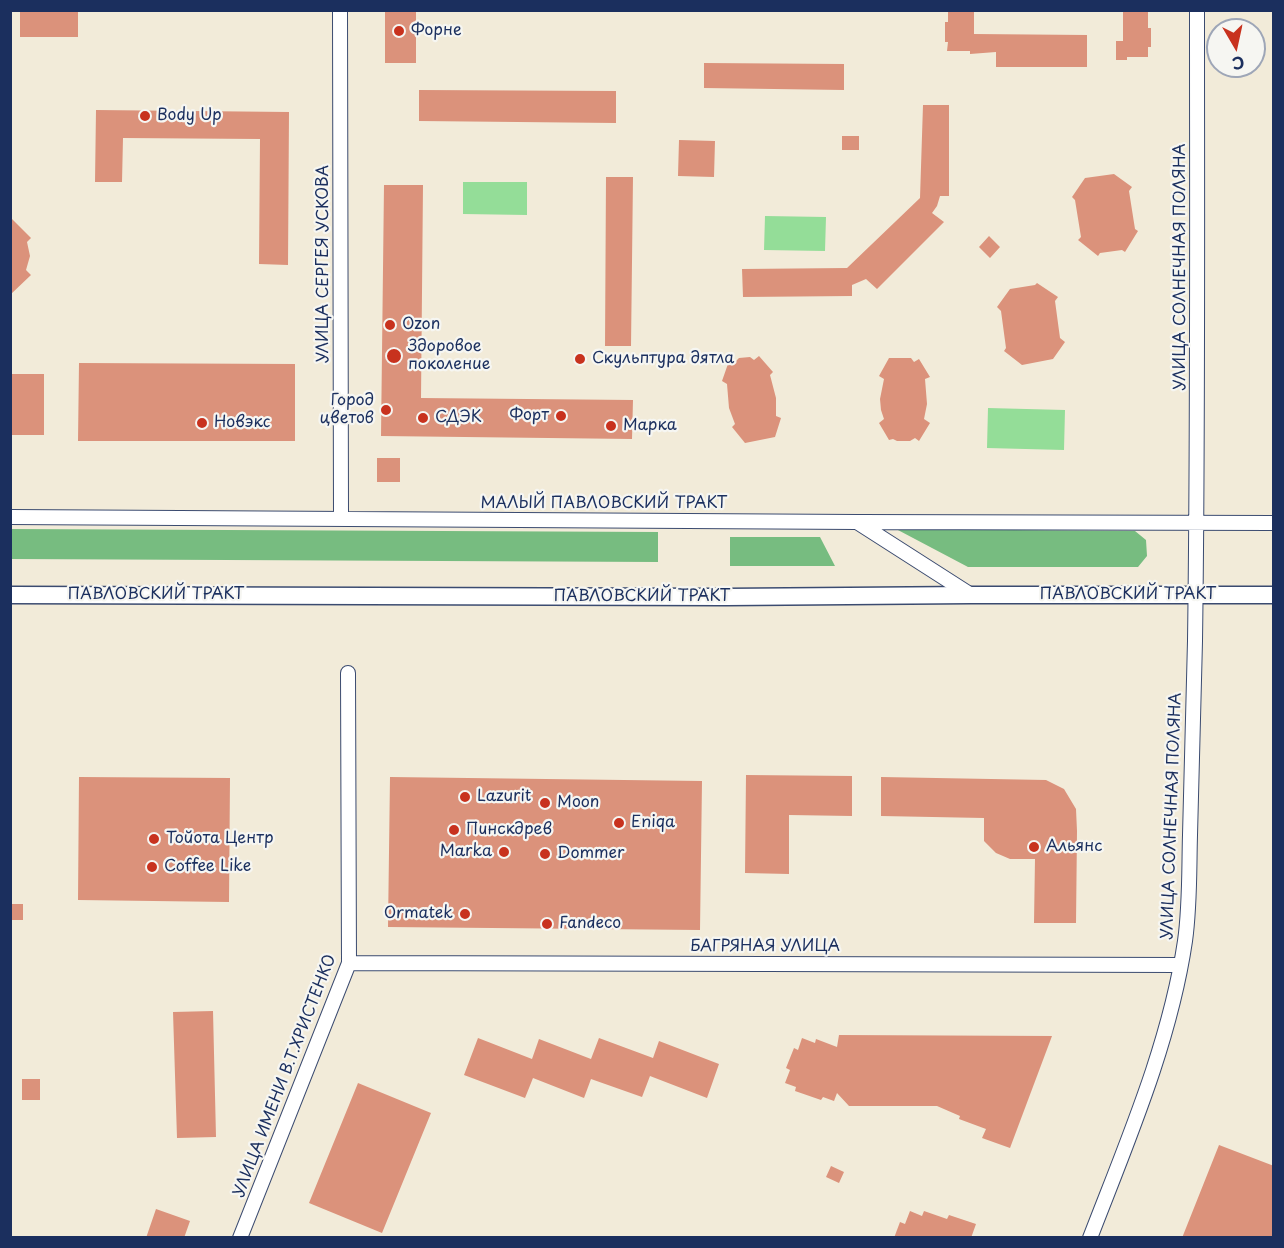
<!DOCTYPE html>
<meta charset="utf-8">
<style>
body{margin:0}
#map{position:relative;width:1284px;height:1248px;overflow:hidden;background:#f2ebd9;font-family:"Playpen Sans",sans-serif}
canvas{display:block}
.frame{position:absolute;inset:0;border:12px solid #1b2f5e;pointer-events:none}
.north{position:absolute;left:1206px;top:18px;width:60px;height:60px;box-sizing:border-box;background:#f6f6f2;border:2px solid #9ea6b7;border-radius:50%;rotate:171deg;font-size:16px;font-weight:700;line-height:24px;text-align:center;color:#1b2f5e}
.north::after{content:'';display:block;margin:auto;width:21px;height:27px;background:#c8321e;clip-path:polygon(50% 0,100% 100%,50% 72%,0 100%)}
</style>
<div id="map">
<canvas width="1284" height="1248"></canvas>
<div class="frame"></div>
<div class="north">С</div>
</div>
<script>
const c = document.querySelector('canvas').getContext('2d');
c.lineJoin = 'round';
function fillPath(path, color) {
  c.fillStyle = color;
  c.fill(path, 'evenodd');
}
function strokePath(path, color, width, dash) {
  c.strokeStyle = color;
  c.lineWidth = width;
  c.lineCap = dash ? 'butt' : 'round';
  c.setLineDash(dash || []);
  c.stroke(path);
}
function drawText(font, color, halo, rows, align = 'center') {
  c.font = font + ' "Playpen Sans",sans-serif';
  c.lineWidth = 4.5;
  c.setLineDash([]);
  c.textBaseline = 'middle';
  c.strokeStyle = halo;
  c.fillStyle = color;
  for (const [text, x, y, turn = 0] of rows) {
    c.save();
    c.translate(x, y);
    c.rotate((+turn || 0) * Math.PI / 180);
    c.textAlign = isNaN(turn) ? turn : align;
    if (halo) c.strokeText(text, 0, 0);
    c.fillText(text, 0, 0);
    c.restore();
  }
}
fillPath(new Path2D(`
 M463 182H527V215L463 214Z
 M765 216 826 217 825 251 764 250Z
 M988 408 1065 410 1064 450 987 448Z`), '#94dd98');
fillPath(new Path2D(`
 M11 529 658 532V562L11 559Z
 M896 529 1135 531 1146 540 1147 556 1138 567H968Z
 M730 537H820L835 566H730Z`), '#77bc80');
fillPath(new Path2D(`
 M20 10H78V37H20Z
 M385 10H416V63H385Z
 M948 10H974V34L1087 35V67H996V52L970 54V51H947L948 42H945V22H948Z
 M1123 10H1148V28H1151V47H1148V57H1127V60H1116V41H1123Z
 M704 63 844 64V90L704 88Z
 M419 90 616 91V123L419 121Z
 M923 105H949V196H940L937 206 932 213 944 222 877 289 866 279 852 285V296L743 297 742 269 847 268 920 198Z
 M96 110 289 112 288 265 259 264 260 139 123 138 122 182H95Z
 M842 136H859V150H842Z
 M679 140 715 141 714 177 678 176Z
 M1114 174 1132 187 1129 191 1135 229 1138 231 1125 252 1122 250 1100 253 1098 256 1078 240 1081 237 1075 200 1072 197 1085 178Z
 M606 177H633L631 346H605Z
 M384 185H423L421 398 633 400 632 439 381 436Z
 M10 217 31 238 27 242 30 256 26 270 31 275 10 295Z
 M989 236 1000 247 990 258 979 247Z
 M1037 283 1058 297 1055 301 1060 338 1065 342 1053 359 1022 365 1004 351 1006 348 1001 311 997 307 1010 289 1035 285Z
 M759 356 773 372 770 375 776 398V416L781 418 775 437 745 443 732 427 735 424 729 408 727 384 722 381 729 361 734 363 739 358 750 357 754 360Z
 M889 358H911L914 362 919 359 930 377 925 379 927 404 924 419 930 423 919 441 915 438 910 441H897L893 439 889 440 879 423 884 419 881 410 880 399 884 379 879 376Z
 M79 363 295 364V441H78Z
 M10 374H44V435H10Z
 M377 458H400V482H377Z
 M746 775 852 776V816L789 815V874L745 873Z
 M79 777 230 778 229 902 78 900Z
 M390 777 702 781 700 930 388 927Z
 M881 777 1046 780 1064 789 1076 809 1077 831 1076 923H1034L1035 859H1010L996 853 984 841V818L881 816Z
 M10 904H23V920H10Z
 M213 1011 216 1137 177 1138 173 1012Z
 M839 1035 1052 1036 1010 1148 982 1138 986 1129 959 1119 960 1116 937 1106H849L837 1093 834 1101 823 1097 821 1100 795 1091 796 1087 785 1083 790 1070 786 1068 794 1048 798 1050 802 1038 815 1043 816 1039 837 1047Z
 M478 1038 532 1059 539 1039 591 1059 599 1038 653 1058 659 1041 719 1064 707 1098 650 1076 642 1097 591 1079 584 1098 533 1078 525 1098 464 1075Z
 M22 1079H40V1100H22Z
 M358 1083 431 1113 382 1233 309 1203Z
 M1219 1145 1274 1166V1238H1182Z
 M831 1166 844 1172 839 1183 826 1177Z
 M156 1209 190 1221 184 1238H146Z
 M910 1211 922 1216 924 1211 947 1219 949 1215 976 1224 971 1238H894L900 1222 905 1224Z`), '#db927b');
const minor = new Path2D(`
 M340 10 341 518
 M10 517 857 522 1274 523
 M857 522 971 595
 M349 963 1181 965
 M240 1238 349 963 348 673
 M1090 1238C1127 1142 1170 1043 1185 941 1190 906 1189 870 1190 835 1192 770 1193 706 1195 641 1198 431 1197 221 1197 10`);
const major = new Path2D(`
 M10 595 726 597 971 595H1274`);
strokePath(minor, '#3b4b70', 16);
strokePath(major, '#3b4b70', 19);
strokePath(minor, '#fff', 14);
strokePath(major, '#fff', 16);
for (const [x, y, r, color] of [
 [399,31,6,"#c8321e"],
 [145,116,6,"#c8321e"],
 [390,325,6,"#c8321e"],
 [394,356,8,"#c8321e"],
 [580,359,6,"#c8321e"],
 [386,410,6,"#c8321e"],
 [561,416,6,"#c8321e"],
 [423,418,6,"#c8321e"],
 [202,423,6,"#c8321e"],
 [611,426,6,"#c8321e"],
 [465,797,6,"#c8321e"],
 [545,803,6,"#c8321e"],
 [619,823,6,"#c8321e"],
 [454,830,6,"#c8321e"],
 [154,839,6,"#c8321e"],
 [1034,847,6,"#c8321e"],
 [504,852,6,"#c8321e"],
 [545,854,6,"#c8321e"],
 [152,867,6,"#c8321e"],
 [465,914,6,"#c8321e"],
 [547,924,6,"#c8321e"]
]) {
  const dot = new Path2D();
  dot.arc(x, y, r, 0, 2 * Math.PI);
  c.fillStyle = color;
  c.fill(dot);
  strokePath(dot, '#f6f6f2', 2);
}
drawText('16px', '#1b2f5e', '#f6f6f2', [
 ["Форне",411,31],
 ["Body Up",157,116],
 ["Ozon",402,325],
 ["Здоровое",408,347],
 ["поколение",408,365],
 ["Скульптура дятла",592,359],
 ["Город",374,401,"right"],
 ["цветов",374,419,"right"],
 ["Форт",549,416,"right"],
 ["СДЭК",435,418],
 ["Новэкс",214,423],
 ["Марка",623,426],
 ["Lazurit",477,797],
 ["Moon",557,803],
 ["Eniqa",631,823],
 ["Пинскдрев",466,830],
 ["Тойота Центр",166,839],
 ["Альянс",1046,847],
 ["Marka",492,852,"right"],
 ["Dommer",557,854],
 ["Coffee Like",164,867],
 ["Ormatek",453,914,"right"],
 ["Fandeco",559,924]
], 'left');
drawText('16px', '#1b2f5e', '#f6f6f2', [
 ["УЛИЦА СЕРГЕЯ УСКОВА",324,264,-90],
 ["УЛИЦА СОЛНЕЧНАЯ ПОЛЯНА",1181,267,-90],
 ["МАЛЫЙ ПАВЛОВСКИЙ ТРАКТ",604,504],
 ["ПАВЛОВСКИЙ ТРАКТ",156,595],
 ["ПАВЛОВСКИЙ ТРАКТ",1128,595],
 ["ПАВЛОВСКИЙ ТРАКТ",642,597],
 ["УЛИЦА СОЛНЕЧНАЯ ПОЛЯНА",1172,816,-88],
 ["БАГРЯНАЯ УЛИЦА",765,947],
 ["УЛИЦА ИМЕНИ В.Т.ХРИСТЕНКО",285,1076,-69]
]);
</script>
